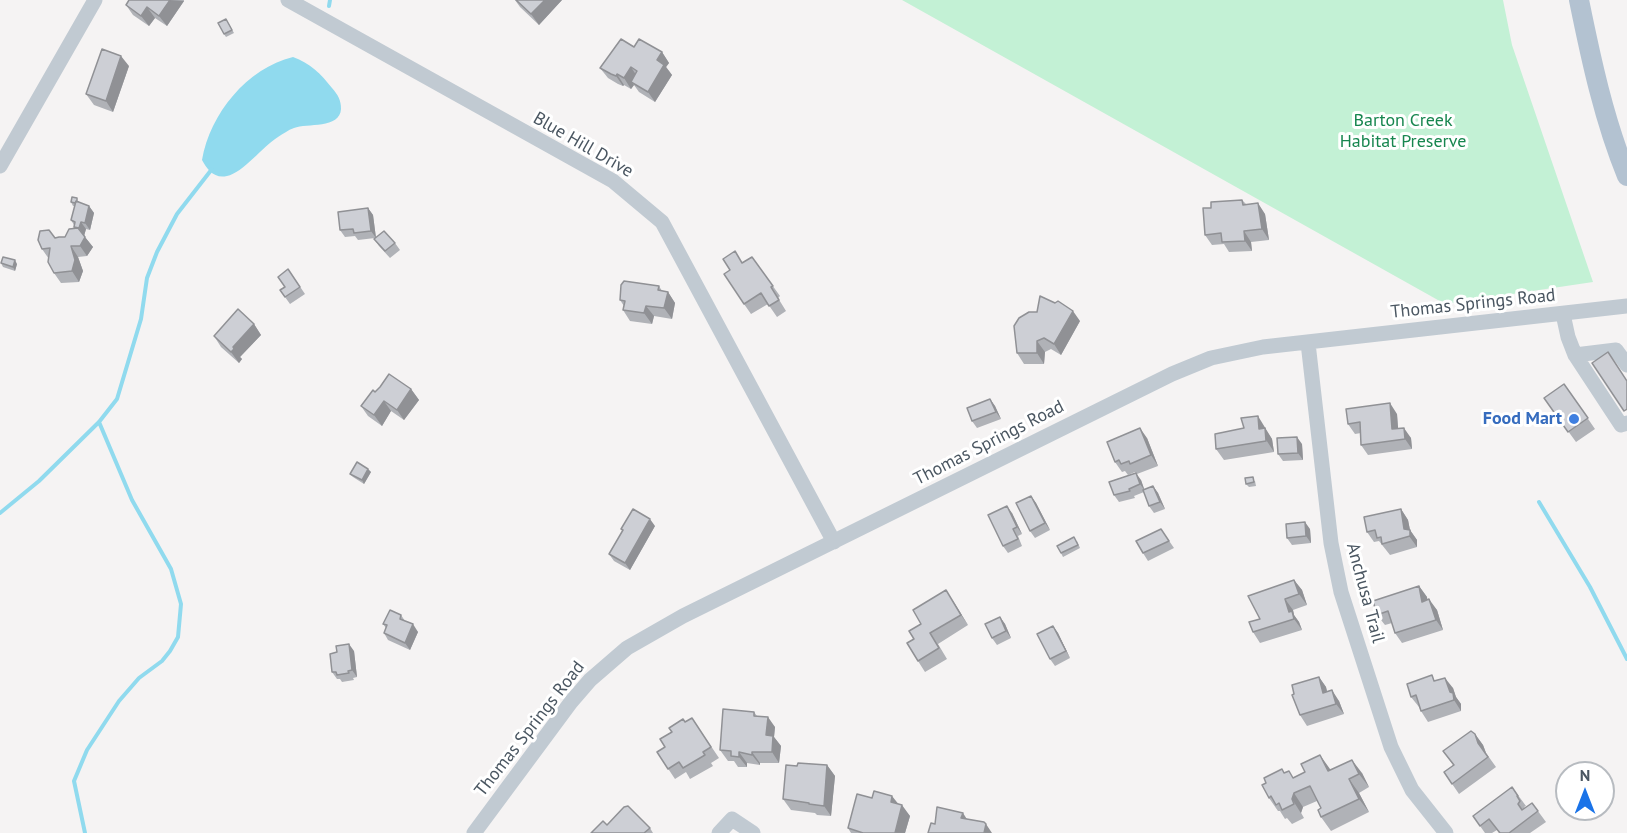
<!DOCTYPE html>
<style>
body{margin:0}
#map{position:relative;width:1627px;height:833px;overflow:hidden;background:#f5f3f3;font-family:"PT Sans",sans-serif}
canvas{display:block}
.north{position:absolute;left:1555px;top:761px;width:60px;height:60px;box-sizing:border-box;background:#fff;border:2px solid #b7bbc0;border-radius:50%;rotate:0deg;font-size:16px;font-weight:700;line-height:24px;text-align:center;color:#4a5661}
.north::after{content:'';display:block;margin:auto;width:21px;height:27px;background:#1a73e8;clip-path:polygon(50% 0,100% 100%,50% 72%,0 100%)}
</style>
<div id="map">
<canvas width="1627" height="833"></canvas>
<div class="north">N</div>
</div>
<script>
const c = document.querySelector('canvas').getContext('2d');
c.lineJoin = 'round';
function fillPath(path, color) {
  c.fillStyle = color;
  c.fill(path, 'evenodd');
}
function strokePath(path, color, width, dash) {
  c.strokeStyle = color;
  c.lineWidth = width;
  c.lineCap = dash ? 'butt' : 'round';
  c.setLineDash(dash || []);
  c.stroke(path);
}
function drawText(font, color, halo, rows, align = 'center') {
  c.font = font + ' "PT Sans",sans-serif';
  c.lineWidth = 6;
  c.setLineDash([]);
  c.textBaseline = 'middle';
  c.strokeStyle = halo;
  c.fillStyle = color;
  for (const [text, x, y, turn = 0] of rows) {
    c.save();
    c.translate(x, y);
    c.rotate((+turn || 0) * Math.PI / 180);
    c.textAlign = isNaN(turn) ? turn : align;
    if (halo) c.strokeText(text, 0, 0);
    c.fillText(text, 0, 0);
    c.restore();
  }
}
fillPath(new Path2D(`
 M902 0H1503L1512 45 1593 282 1445 304Z`), '#c3f1d5');
fillPath(new Path2D(`
 M293 57C310 63 321 74 332 88 338 95 341 100 341 109 340 129 307 123 294 128 288 130 283 134 278 137 263 146 243 173 227 176 214 179 207 169 202 160 210 114 247 68 293 57Z`), '#90daee');
strokePath(new Path2D(`
 M329 6 330 0
 M1539 502 1590 587 1627 659
 M0 513 39 481 99 422 117 399 141 319 147 278 157 252 177 214 212 169
 M85 833 74 781 87 750 119 701 139 678 162 661 170 651 178 637 181 604 171 569 132 500 99 422`), '#90daee', 4);
strokePath(new Path2D(`
 M288 0 613 181 662 222 834 542
 M0 166 95 0
 M1563 314 1568 337 1575 355 1621 425 1627 423
 M1308 343 1331 543 1341 592 1391 747 1412 790 1446 833
 M1575 355 1616 350 1627 365
 M474 833 571 702 590 680 627 648 683 616 1172 374 1211 358 1263 347 1627 306
 M719 833 732 819 753 833`), '#c1cad2', 15);
strokePath(new Path2D(`
 M1579 0C1591 59 1604 120 1627 176`), '#b3c2d1', 20);
fillPath(new Path2D(`
 M129 0H184V1L167 26 155 18 149 26 133 15 126 5Z
 M515 0H562L539 25 520 7Z
 M226 19 234 33 226 37 224 34Z
 M634 47 662 52 669 63 666 67 672 75 655 102 639 92 634 85 631 89 624 85 623 86 618 84 608 78 600 68Z
 M129 66 113 112 94 105 86 94Z
 M1242 200 1246 204 1265 214 1269 240 1251 242 1252 251 1229 252 1224 244 1212 245 1205 235 1211 208Z
 M79 201V203L89 206 94 213 90 230 86 229 84 236 93 247 87 256 78 257 83 271 79 282 61 283 54 273 49 259 42 249 55 238 65 237 75 228 74 227V225L71 220 75 206H73L71 202Z
 M368 208 373 215 376 238 395 243 400 250 390 258 379 246 374 239 375 238 358 240 355 236 345 237 340 230Z
 M752 257 780 296 778 298 786 311 777 317 768 304 751 314 744 304 743 263Z
 M1 263 17 264 15 271 3 267Z
 M288 269 305 294 290 304 280 290 285 287Z
 M659 286 662 291 668 292 675 303 672 319 654 316 652 324 630 321 623 310 624 306 620 300Z
 M1080 321 1061 355 1051 349 1045 352 1044 364H1024L1017 353 1014 326Z
 M254 324 261 335 240 357 242 359 239 363 221 347 214 336Z
 M1564 384 1595 429 1576 442 1544 398Z
 M411 389 419 400 404 420 391 411 382 426 368 416 361 406 375 392Z
 M990 399 995 406 1001 419 977 428 972 421Z
 M1397 414 1398 429 1411 438 1412 449 1368 455 1361 445V433L1355 434 1348 424Z
 M1265 427 1266 430 1272 439 1274 452 1224 460 1216 449Z
 M1147 438 1158 466 1137 474 1135 472 1128 475 1125 471 1122 472 1115 462Z
 M1302 444 1303 460 1283 461 1278 454Z
 M368 469 371 472 364 484 353 477 350 474Z
 M1141 480 1144 490 1153 486 1158 493 1165 509 1154 513 1149 506 1144 492 1134 496 1135 498 1119 502 1114 495Z
 M1255 481 1256 486 1249 487 1246 484Z
 M1031 496 1036 503 1050 530 1035 538 1030 531Z
 M1401 509 1408 520 1410 530 1417 540V547L1390 555 1379 541 1374 542 1367 532Z
 M1012 513 1022 534 1018 536 1022 546 1008 553 1003 546Z
 M655 526 630 570 614 561 609 554 623 531 621 529Z
 M1161 529 1174 548 1148 561 1143 553Z
 M1310 529 1311 543 1292 545 1287 538Z
 M1077 541 1080 548 1063 557 1061 553Z
 M1294 580 1302 590 1307 605 1293 610 1294 615 1299 622 1302 630 1260 643 1253 632 1260 619Z
 M1419 586 1427 597V600L1437 610 1443 630 1402 643 1395 633 1392 623 1385 625 1377 615Z
 M953 601 968 625 938 644 947 659 925 672 918 661 914 639 921 624Z
 M401 615 405 621 418 632 410 650 388 640 384 633 386 628 383 624Z
 M1000 617 1005 624 1011 638 997 645 992 638Z
 M1053 626 1058 633 1070 658 1055 666 1050 659Z
 M354 651 357 677 353 678 354 680 342 682 340 679H337L332 672Z
 M1319 677 1326 687 1327 692 1339 701 1344 714 1307 726 1300 715 1294 694Z
 M1436 681 1453 688 1456 697 1461 704V711L1428 722 1421 711 1419 707 1411 697Z
 M754 712 757 716 775 727 774 737 781 746 779 763H760V765L747 763V767H738L734 761H728L720 750Z
 M692 718 719 758 711 763 713 766 690 779 686 772 675 779 657 752 665 747 685 722Z
 M1475 734 1483 745 1486 753 1496 767 1459 794 1444 772 1453 765 1443 751Z
 M827 765 835 776 831 816 817 815 815 813 791 810 783 799 797 766Z
 M1330 770 1362 773 1369 787 1359 793 1369 812 1331 831 1321 817V808L1317 801 1303 807 1301 813 1304 818 1292 824 1287 818 1285 819 1280 811H1278L1269 798 1294 778Z
 M1512 787 1526 806 1524 807 1525 808 1532 803 1546 822 1530 833H1499L1497 830 1492 833H1485L1473 816Z
 M898 804 910 816 905 833H851L848 828Z
 M607 825 650 828 653 833H591Z`), '#b0b2b7');
fillPath(new Path2D(`
 M170 0 184 1 167 26 159 16Z
 M545 0H562L539 25 531 14Z
 M147 7 155 18 149 26 141 16Z
 M662 52 669 63 666 67 672 75 655 102 648 92 657 60Z
 M121 56 129 66 113 112 106 101Z
 M631 67 638 78 631 82 634 85 631 89 624 78Z
 M617 74 624 85 623 86 616 76Z
 M1258 203 1265 214 1269 240 1262 229Z
 M89 206 94 213 90 230 85 223Z
 M368 208 373 215 376 238 371 231Z
 M81 222 86 229 84 236 79 228Z
 M1244 231 1251 242 1252 251 1245 241Z
 M85 237 93 247 87 256 80 246Z
 M71 246 78 257 83 271 79 282 72 271Z
 M15 260 17 264 15 271 13 267Z
 M668 292 675 303 672 319 664 308Z
 M646 306 654 316 652 324 644 313Z
 M1073 311 1080 321 1061 355 1054 344Z
 M254 324 261 335 240 357 242 359 239 363 231 352 233 347Z
 M1037 341 1045 352 1044 364 1037 353Z
 M411 389 419 400 404 420 397 410Z
 M990 399 995 406 1001 419 996 412Z
 M384 401 391 411 382 426 374 415Z
 M1390 403 1397 414 1399 440 1392 429Z
 M1258 416 1272 439 1274 452 1259 429Z
 M1140 428 1147 438 1158 466 1151 455Z
 M1404 428 1411 438 1412 449 1405 439Z
 M1297 437 1302 444 1303 460 1298 453Z
 M368 469 371 472 364 484 362 480Z
 M1136 473 1141 480 1145 491 1140 484Z
 M1153 486 1158 493 1165 509 1160 502Z
 M1031 496 1036 503 1050 530 1045 523Z
 M1007 506 1012 513 1022 534 1017 527Z
 M1401 509 1408 520 1410 530 1417 540V547L1404 529Z
 M650 519 655 526 630 570 625 563Z
 M1305 522 1310 529 1311 543 1306 536Z
 M1294 580 1302 590 1307 605 1299 594Z
 M1419 586 1427 597 1429 612 1422 602Z
 M946 590 953 601 968 625 961 615Z
 M1285 599 1293 610 1294 615 1299 622 1302 630 1289 612Z
 M1429 599 1437 610 1443 630 1436 620Z
 M1000 617 1005 624 1011 638 1006 631Z
 M413 624 418 632 410 650 405 643Z
 M1053 626 1058 633 1070 658 1066 651Z
 M349 644 354 651 357 677 352 670Z
 M1319 677 1326 687 1330 704 1323 693Z
 M1445 678 1453 688 1456 697 1461 704V711L1454 700 1450 692Z
 M1332 690 1339 701 1344 714 1336 704Z
 M768 717 775 727 774 737 781 746 779 763 772 752 766 735Z
 M1475 734 1483 745 1486 753 1478 743Z
 M739 752 747 763V767L739 757Z
 M752 752 760 763V765L752 755Z
 M1320 755 1330 769 1338 785 1328 771Z
 M1352 760 1362 773 1369 787 1359 774Z
 M827 765 835 776 831 816 824 806Z
 M1349 779 1359 793 1369 812 1359 799Z
 M1294 793 1303 807 1301 813 1304 818 1292 799Z
 M892 796 900 806 891 802Z
 M902 805 910 816 905 833H895Z
 M963 813 970 824 961 818Z
 M986 824 992 833H984Z`), '#909195');
const building = new Path2D(`
 M129 0H170L159 16 147 7 141 16 126 5Z
 M516 0H545L531 14Z
 M226 19 232 30 224 34 218 23Z
 M621 39 634 47 639 39 662 52 657 60 664 65 648 92 631 82 637 71 631 67 624 78 617 74 616 76 611 74 600 68Z
 M102 49 121 56 106 101 86 94Z
 M72 197 77 198V202L76 201 75 203 71 202Z
 M1242 200 1243 205 1258 203 1262 229 1244 231 1245 241 1222 242 1221 233 1205 235 1203 208H1211V202Z
 M76 201 89 206 85 223 81 222 79 228 74 227 75 222 71 220Z
 M368 208 371 231 354 233 353 229 340 230 338 212Z
 M78 228 85 237 80 246H71L75 260 72 271 54 273 48 262 50 248 42 249 38 240 40 231 49 230 55 238 59 237H65L69 229Z
 M384 231 395 243 385 251 374 239Z
 M735 251 742 263 752 257 773 286 771 287 779 300 769 306 761 293 744 304 724 274 730 270 723 259Z
 M3 257 15 260 13 267 1 263Z
 M288 269 300 287 285 297 280 290 285 287 278 277Z
 M624 281 659 286 658 290 668 292 664 308 646 306 644 313 623 310 625 301 620 300 621 285Z
 M1040 296 1055 303 1058 301 1073 311 1054 344 1044 338 1037 341V353H1017L1014 326 1019 318 1029 312H1037Z
 M238 309 254 324 233 347 234 349 231 352 214 336Z
 M1608 352 1627 381V409L1624 411 1592 363Z
 M389 374 411 389 397 410 384 401 374 415 361 406 373 390 375 392 380 387Z
 M1564 384 1588 418 1568 432 1544 398Z
 M990 399 996 412 972 421 967 408Z
 M1390 403 1392 429 1404 428 1405 439 1361 445 1360 422 1348 424 1346 409Z
 M1258 416 1259 429 1265 428 1266 441 1216 449 1215 434 1244 428 1241 418Z
 M1140 428 1151 455 1130 464 1129 461 1121 464 1119 460 1115 462 1107 442Z
 M1297 437 1298 453 1278 454 1277 438Z
 M357 462 368 469 362 480 350 474Z
 M1136 473 1140 484 1129 489 1130 491 1114 495 1109 482Z
 M1253 477 1254 482 1246 484 1245 478Z
 M1153 486 1160 502 1149 506 1143 490Z
 M1031 496 1045 523 1030 531 1016 503Z
 M1007 506 1017 527 1013 529 1018 539 1003 546 988 515Z
 M633 509 650 519 625 563 609 554 623 530 621 529Z
 M1401 509 1404 529 1410 530V536L1382 544 1381 537 1377 538 1375 530 1367 532 1364 517Z
 M1305 522 1306 536 1287 538 1286 524Z
 M1161 529 1169 541 1143 553 1136 541Z
 M1074 537 1078 545 1061 553 1057 546Z
 M1294 580 1299 594 1285 599 1289 612 1292 611 1294 619 1253 632 1249 622 1260 619 1248 596Z
 M1419 586 1422 602 1429 599 1436 620 1395 633 1388 611 1377 615 1373 601Z
 M946 590 961 615 930 633 939 648 918 661 907 643 914 639 909 631 921 624 913 610Z
 M390 610 401 615 400 619 413 624 405 643 384 633 387 625 383 624Z
 M1000 617 1006 631 992 638 985 624Z
 M1053 626 1066 651 1050 659 1037 634Z
 M349 644 352 670 348 671 349 673 337 675 336 672H332L330 654 337 652 336 646Z
 M1432 675 1434 681 1445 678 1450 692 1453 693 1454 700 1421 711 1416 695 1411 697 1407 684Z
 M1319 677 1323 693 1332 690 1336 704 1300 715 1292 695 1294 694 1292 685Z
 M723 709 754 712V716L768 717 766 735 773 736 772 752H752V755L739 752V757L731 756V751L720 750Z
 M692 718 711 747 703 752 705 755 683 768 679 762 668 769 657 752 665 747 660 739 672 732 669 728 683 719 685 722Z
 M1471 731 1475 734 1478 743 1488 757 1452 784 1444 772 1454 765 1443 751Z
 M1320 755 1328 771 1352 760 1359 774 1349 779 1359 799 1321 817 1318 810 1321 808 1310 786 1294 793 1292 799 1294 804 1282 810 1279 803 1276 805 1271 796 1269 798 1262 785 1266 783 1264 778 1282 769 1284 773 1289 771 1293 778 1305 772 1301 764Z
 M798 763 827 765 824 806 809 804V803L783 799 786 765 797 766Z
 M1512 787 1518 796H1517L1520 801 1518 804 1522 810 1532 803 1538 811 1509 833H1500L1489 819 1480 826 1473 816Z
 M874 791 892 796 891 802 902 805 895 833H863L848 828 857 794 872 798Z
 M628 806 650 828 644 833H591L603 821 607 825 624 807Z
 M937 807 963 813 961 818 984 822 986 824 984 833H928L931 823 935 824Z`);
fillPath(building, '#cdcfd5');
strokePath(building, '#909195', 1.5);
for (const [x, y, r, color] of [
 [1574,419,6,"#3f7fe0"]
]) {
  const dot = new Path2D();
  dot.arc(x, y, r, 0, 2 * Math.PI);
  c.fillStyle = color;
  c.fill(dot);
  strokePath(dot, '#fff', 2);
}
drawText('18px', '#17864f', '#fff', [
 ["Barton Creek",1403,121],
 ["Habitat Preserve",1403,142]
]);
drawText('18px', '#4a5661', '#fff', [
 ["Blue Hill Drive",583,145,30],
 ["Thomas Springs Road",1473,304,-6],
 ["Thomas Springs Road",989,443,-27],
 ["Anchusa Trail",1365,593,75],
 ["Thomas Springs Road",530,729,-52]
]);
drawText('bold 18px', '#366cbe', '#fff', [
 ["Food Mart",1562,419]
], 'right');
</script>
